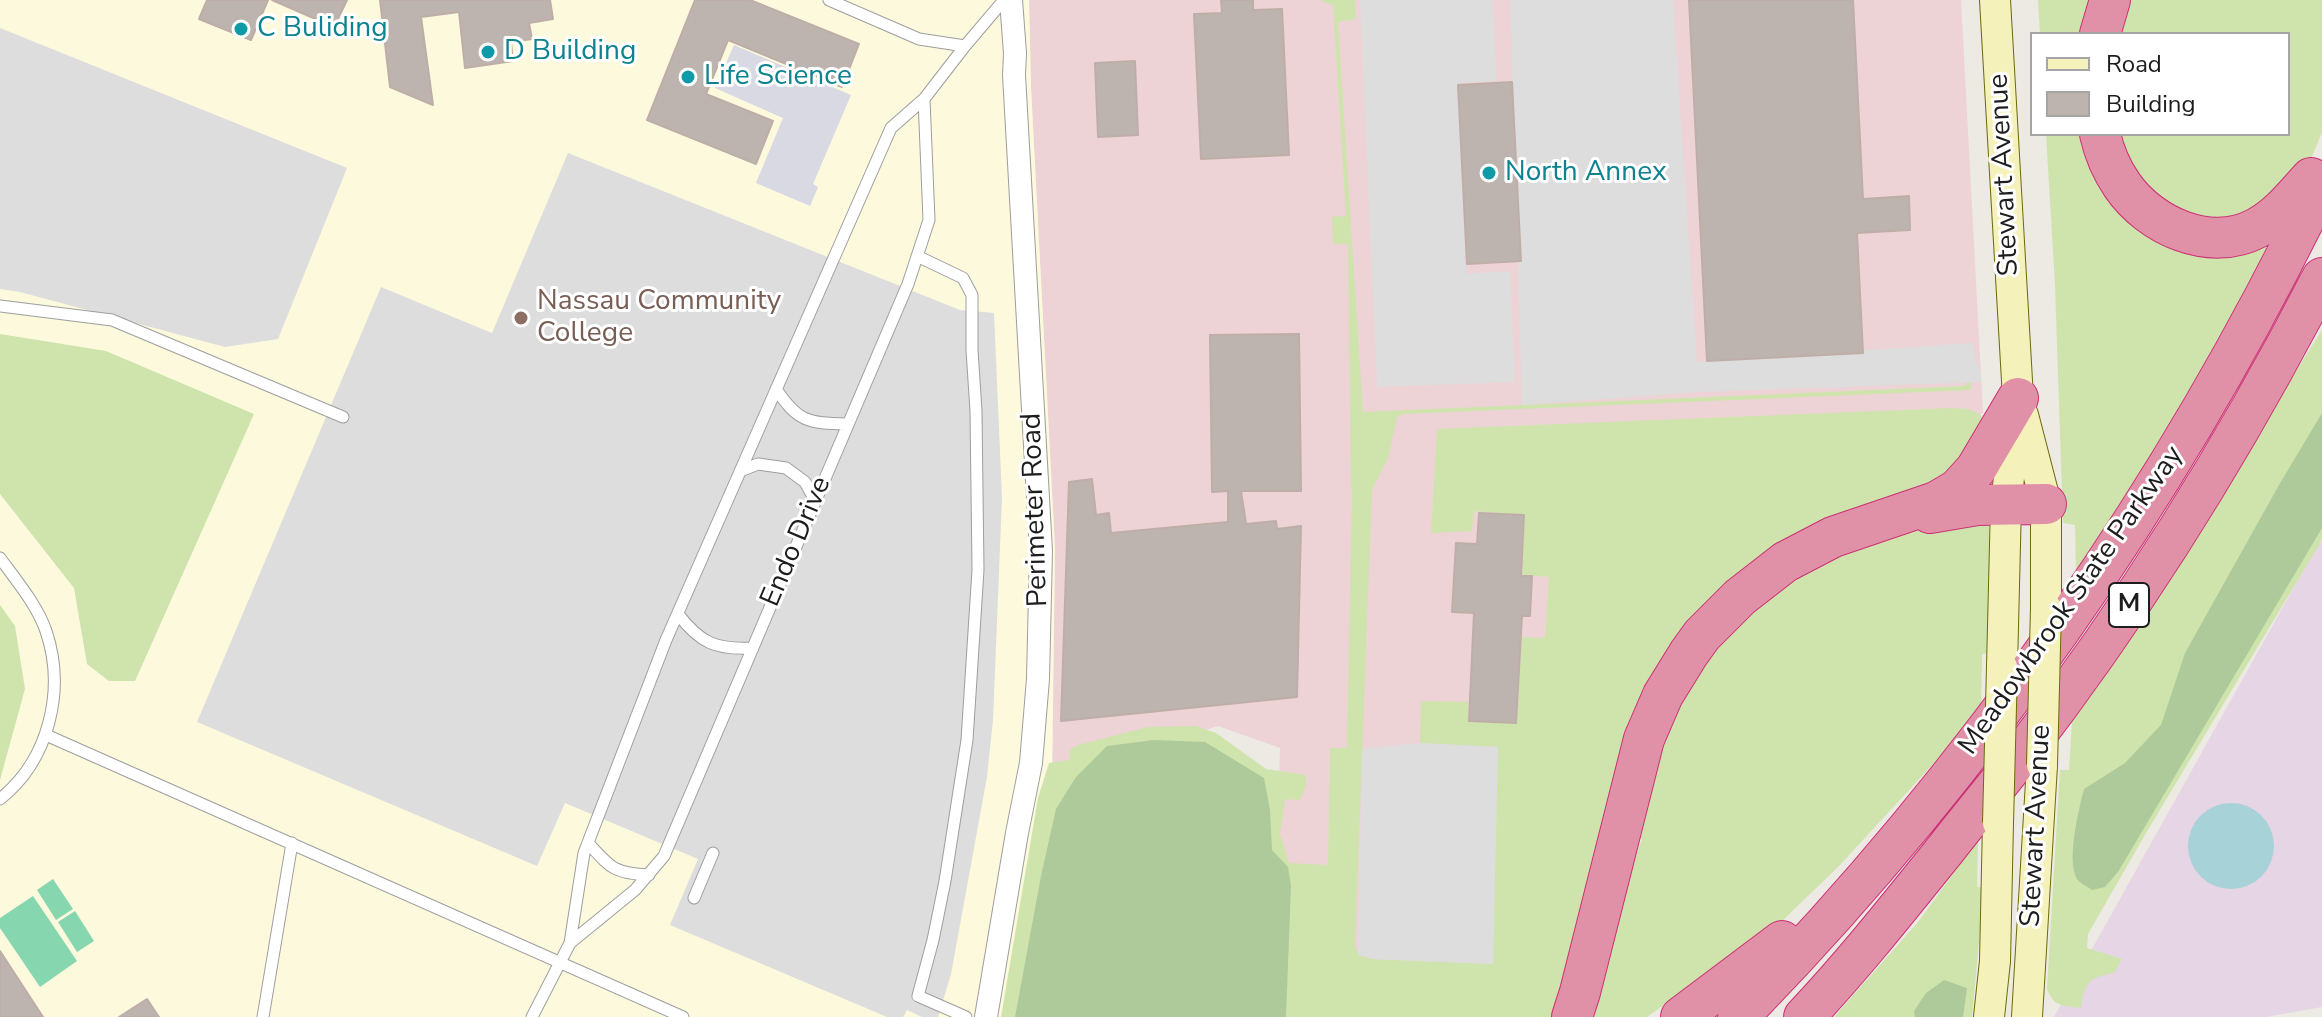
<!DOCTYPE html>
<style>
body{margin:0}
#map{position:relative;width:2322px;height:1017px;overflow:hidden;background:#ede9e3;font-family:"Nunito Sans",sans-serif}
canvas{display:block}
.legend{position:absolute;left:2030px;top:32px;width:260px;height:104px;box-sizing:border-box;background:#fff;border:2px solid #a5a5a5;margin:0;padding:10px 14px;list-style:none;font-size:24px;color:#1d1d1d}
.legend li{display:flex;align-items:center;gap:16px;height:40px}
.legend b{width:40px;border:2px solid #a5a5a5}
</style>
<div id="map">
<canvas width="2322" height="1017"></canvas>
<ul class="legend">
<li><b style="height:10px;background:#f5f1ba"></b>Road</li>
<li><b style="height:22px;background:#bdb4b0"></b>Building</li>
</ul>
</div>
<script>
const c = document.querySelector('canvas').getContext('2d');
c.lineJoin = 'round';
function fillPath(path, color) {
  c.fillStyle = color;
  c.fill(path, 'evenodd');
}
function strokePath(path, color, width, dash) {
  c.strokeStyle = color;
  c.lineWidth = width;
  c.lineCap = dash ? 'butt' : 'round';
  c.setLineDash(dash || []);
  c.stroke(path);
}
function drawText(font, color, halo, rows, align = 'center') {
  c.font = font + ' "Nunito Sans",sans-serif';
  c.lineWidth = 6;
  c.setLineDash([]);
  c.textBaseline = 'middle';
  c.strokeStyle = halo;
  c.fillStyle = color;
  for (const [text, x, y, turn = 0] of rows) {
    c.save();
    c.translate(x, y);
    c.rotate((+turn || 0) * Math.PI / 180);
    c.textAlign = isNaN(turn) ? turn : align;
    if (halo) c.strokeText(text, 0, 0);
    c.fillText(text, 0, 0);
    c.restore();
  }
}
fillPath(new Path2D(`
 M1029 0H1961L1983 413 1825 468 1531 1017 1274 965 1280 748 1218 726 1052 778 1055 549 1031 88Z`), '#edd3d5');
fillPath(new Path2D(`
 M2322 537V1007L2266 1017H2054Z`), '#e6d5e5');
fillPath(new Path2D(`
 M0 0H1029L1031 88 1055 549 1052 778 1009 1017H0Z`), '#fcf9dd');
fillPath(new Path2D(`
 M1319 0H1355L1356 19 1338 22 1363 412 1966 386V377L1970 374 1971 390 1403 414 1397 417 1388 458 1372 490 1355 945 1358 955 1372 959 1493 964 1497 747 1420 743 1421 701 1468 702V721L1517 723 1522 637 1545 638 1549 577 1522 575 1525 515 1474 511 1472 531 1431 533 1437 429 1952 408 1968 409 1980 414 1984 421 1982 444 1931 497 1681 647 1562 1017H1001L1038 798 1049 763 1069 760 1070 750 1078 745 1148 727 1195 726 1216 733 1266 769 1306 775V786L1300 800 1285 799 1280 834 1289 863 1328 865 1330 748H1347L1352 492 1351 488 1348 244H1333L1332 217 1346 216 1333 5Z
 M2038 0H2105L2094 34H2040Z
 M2121 0H2322V132L2309 164 2293 186 2216 227 2144 194 2113 134H2288V34H2112Z
 M2046 134H2093L2126 198 2266 244V252L2215 352 2143 476 2076 575 2075 525 2063 523 2055 285Z
 M2322 330V540L2146 833 2088 934 2087 948 2122 959 2114 973C2089 977 2084 983 2081 1008 2063 1006 2054 1007 2047 989L2060 770H2069L2072 721Z
 M0 334 106 351 254 414 135 681H109L87 664 74 588 0 494Z
 M1989 519 1994 653 1982 654 1981 712 1838 867 1754 948 1747 945 1647 1017H1592L1619 902 1642 839H1634L1663 730 1713 645 1794 574 1914 523Z
 M0 605 15 626 25 689 0 780Z
 M1978 840 1977 887 1984 888 1972 1017H1834L1918 922Z`), '#cee4ac');
fillPath(new Path2D(`
 M2322 413V528L2118 872 2105 887 2092 890C2088 887 2080 883 2077 879 2066 860 2079 809 2084 789L2125 763 2161 725 2185 653 2279 485Z
 M1154 740 1205 742 1264 778 1270 810 1272 850 1288 867 1291 886 1286 1017H1015L1041 876 1056 809 1076 777 1107 746Z
 M1944 980 1967 988 1963 1017H1915L1914 1011 1926 993Z`), '#aeca9b');
fillPath(new Path2D(`
 M53 879 73 909 56 920 37 890Z
 M33 896 77 961 40 987 0 928V918Z
 M75 911 94 941 77 952 58 922Z`), '#86d7af');
fillPath(new Path2D(`
 M1360 0H1492L1497 81 1458 83 1466 274 1510 271 1515 382 1377 387Z
 M1510 0H1673L1697 362 1972 343 1982 382 1699 392 1522 405Z
 M0 28 347 168 278 339 225 347 20 292 0 289Z
 M568 153 960 310 994 313 1002 498 993 720 987 777 951 974 938 1017H922L907 1010 903 1017H887L670 925 698 859 565 803 537 866 197 722 381 287 492 333Z
 M1420 743 1498 747 1493 964 1372 959 1358 955 1362 749Z`), '#ddd');
fillPath(new Path2D(`
 M734 45 851 95 813 184 818 187 810 206 756 183 783 118 715 88Z`), '#d8d9e3');
fillPath(new Path2D(`
 M2188 846a43 43 0 1 1 86 0a43 43 0 1 1-86 0Z`), '#a6d2d8');
const building = new Path2D(`
 M207 0H268L251 40 199 19Z
 M272 0H347L334 27Z
 M380 0H550L553 19 529 23 532 39 511 42 513 61 465 68 459 12 421 17 433 105 390 87Z
 M695 0H750L859 44 842 87 728 40 706 94 773 121 756 164 647 120Z
 M1221 0H1253V10L1282 9 1289 155 1201 159 1194 14 1222 13Z
 M1689 0H1853L1863 199 1909 196 1910 230 1857 233 1863 353 1707 361Z
 M1135 61 1138 135 1098 137 1095 63Z
 M1512 82 1521 261 1467 264 1458 85Z
 M1299 334 1301 491H1241L1246 524 1276 521 1277 529 1301 526 1297 697 1061 721 1069 482 1092 479 1096 515 1109 513 1111 533 1228 522V491L1212 492 1210 335Z
 M1479 513 1524 515 1521 576H1532L1530 616H1522L1516 723 1469 721 1474 613 1452 612 1456 543 1477 544Z
 M0 951 43 1017H0Z
 M147 999 159 1017H119Z`);
fillPath(building, '#bdb4b0');
strokePath(building, '#beaea7', 2);
const service = new Path2D(`
 M829 0 919 39 965 46
 M917 256 963 278 972 295V350L976 411 978 570 967 740 945 881 933 940 918 996 966 1017
 M0 306 112 320 343 417
 M776 389C798 422 808 423 847 424
 M740 471 758 464 786 468 805 482 815 500
 M0 558C16 580 37 605 46 631 66 690 49 760 0 799
 M678 614C700 643 716 650 753 648
 M46 735 683 1017
 M588 843C611 868 613 873 649 875
 M694 898 713 853
 M570 943 635 890 664 856 908 284 929 220 924 99
 M263 1017 292 843
 M532 1017 570 943 584 853 666 640 891 128 924 99 965 46 1004 0`);
const minor = new Path2D(`
 M986 1017 1017 833 1031 763 1038 679 1041 551 1014 75 1015 53 1011 0`);
const secondary = new Path2D(`
 M1995 0 2018 398 2006 504 2002 667
 M2023 415 2046 504V608
 M1989 1017 1995 961 1998 823
 M2027 1017 2042 765`);
const motorway = new Path2D(`
 M2100 34 2110 0
 M2100 134C2104 152 2111 169 2122 185 2150 226 2210 253 2257 228 2279 216 2294 197 2311 178
 M1930 513 1977 505 2046 504
 M1572 1017 1580 992 1644 739 1663 695 1689 653 1702 635 1740 597 1785 562 1833 537 1936 502 1958 489 1976 469 2018 398
 M1681 1017 1782 941
 M1738 1017C1976 774 2175 490 2322 183
 M1804 1017C1854 964 1899 907 1945 850 1970 818 1996 787 2021 755 2136 606 2236 445 2322 278`);
strokePath(service, '#9e9e9e', 13);
strokePath(minor, '#9e9e9e', 24);
strokePath(secondary, '#6b6b0c', 32);
strokePath(motorway, '#cc3076', 42);
strokePath(service, '#fff', 11);
strokePath(minor, '#fff', 22);
strokePath(secondary, '#f5f1ba', 30);
strokePath(motorway, '#e090a7', 40);
const secondaryBridge = new Path2D(`
 M2042 765 2046 608
 M1998 823 2002 667`);
strokePath(secondaryBridge, '#6b6b0c', 32, []);
strokePath(secondaryBridge, '#f5f1ba', 30);
for (const [x, y, r, color] of [
 [241,29,8,"#0f9aa8"],
 [488,52,8,"#0f9aa8"],
 [688,77,8,"#0f9aa8"],
 [1489,173,8,"#0f9aa8"],
 [521,318,8,"#8d6e63"]
]) {
  const dot = new Path2D();
  dot.arc(x, y, r, 0, 2 * Math.PI);
  c.fillStyle = color;
  c.fill(dot);
  strokePath(dot, '#fff', 3);
}
for (const [x, y, w] of [
 [2129,605,40]
]) {
  const box = new Path2D();
  box.roundRect(x - w / 2, y - 22, w, 44, 6);
  c.fillStyle = '#fff';
  c.fill(box);
  strokePath(box, '#1d1d1d', 2);
}
drawText('bold 26px', '#1d1d1d', null, [
 ["M",2129,605]
]);
drawText('28px', '#0d838f', '#fff', [
 ["C Buliding",257,29],
 ["D Building",504,52],
 ["Life Science",704,77],
 ["North Annex",1505,173]
], 'left');
drawText('28px', '#1d1d1d', '#fff', [
 ["Stewart Avenue",2005,175,-93],
 ["Perimeter Road",1036,510,-92],
 ["Endo Drive",797,542,-67],
 ["Meadowbrook State Parkway",2072,601,-55],
 ["Stewart Avenue",2037,826,-87]
]);
drawText('28px', '#785e54', '#fff', [
 ["Nassau Community",537,302],
 ["College",537,334]
], 'left');
</script>
